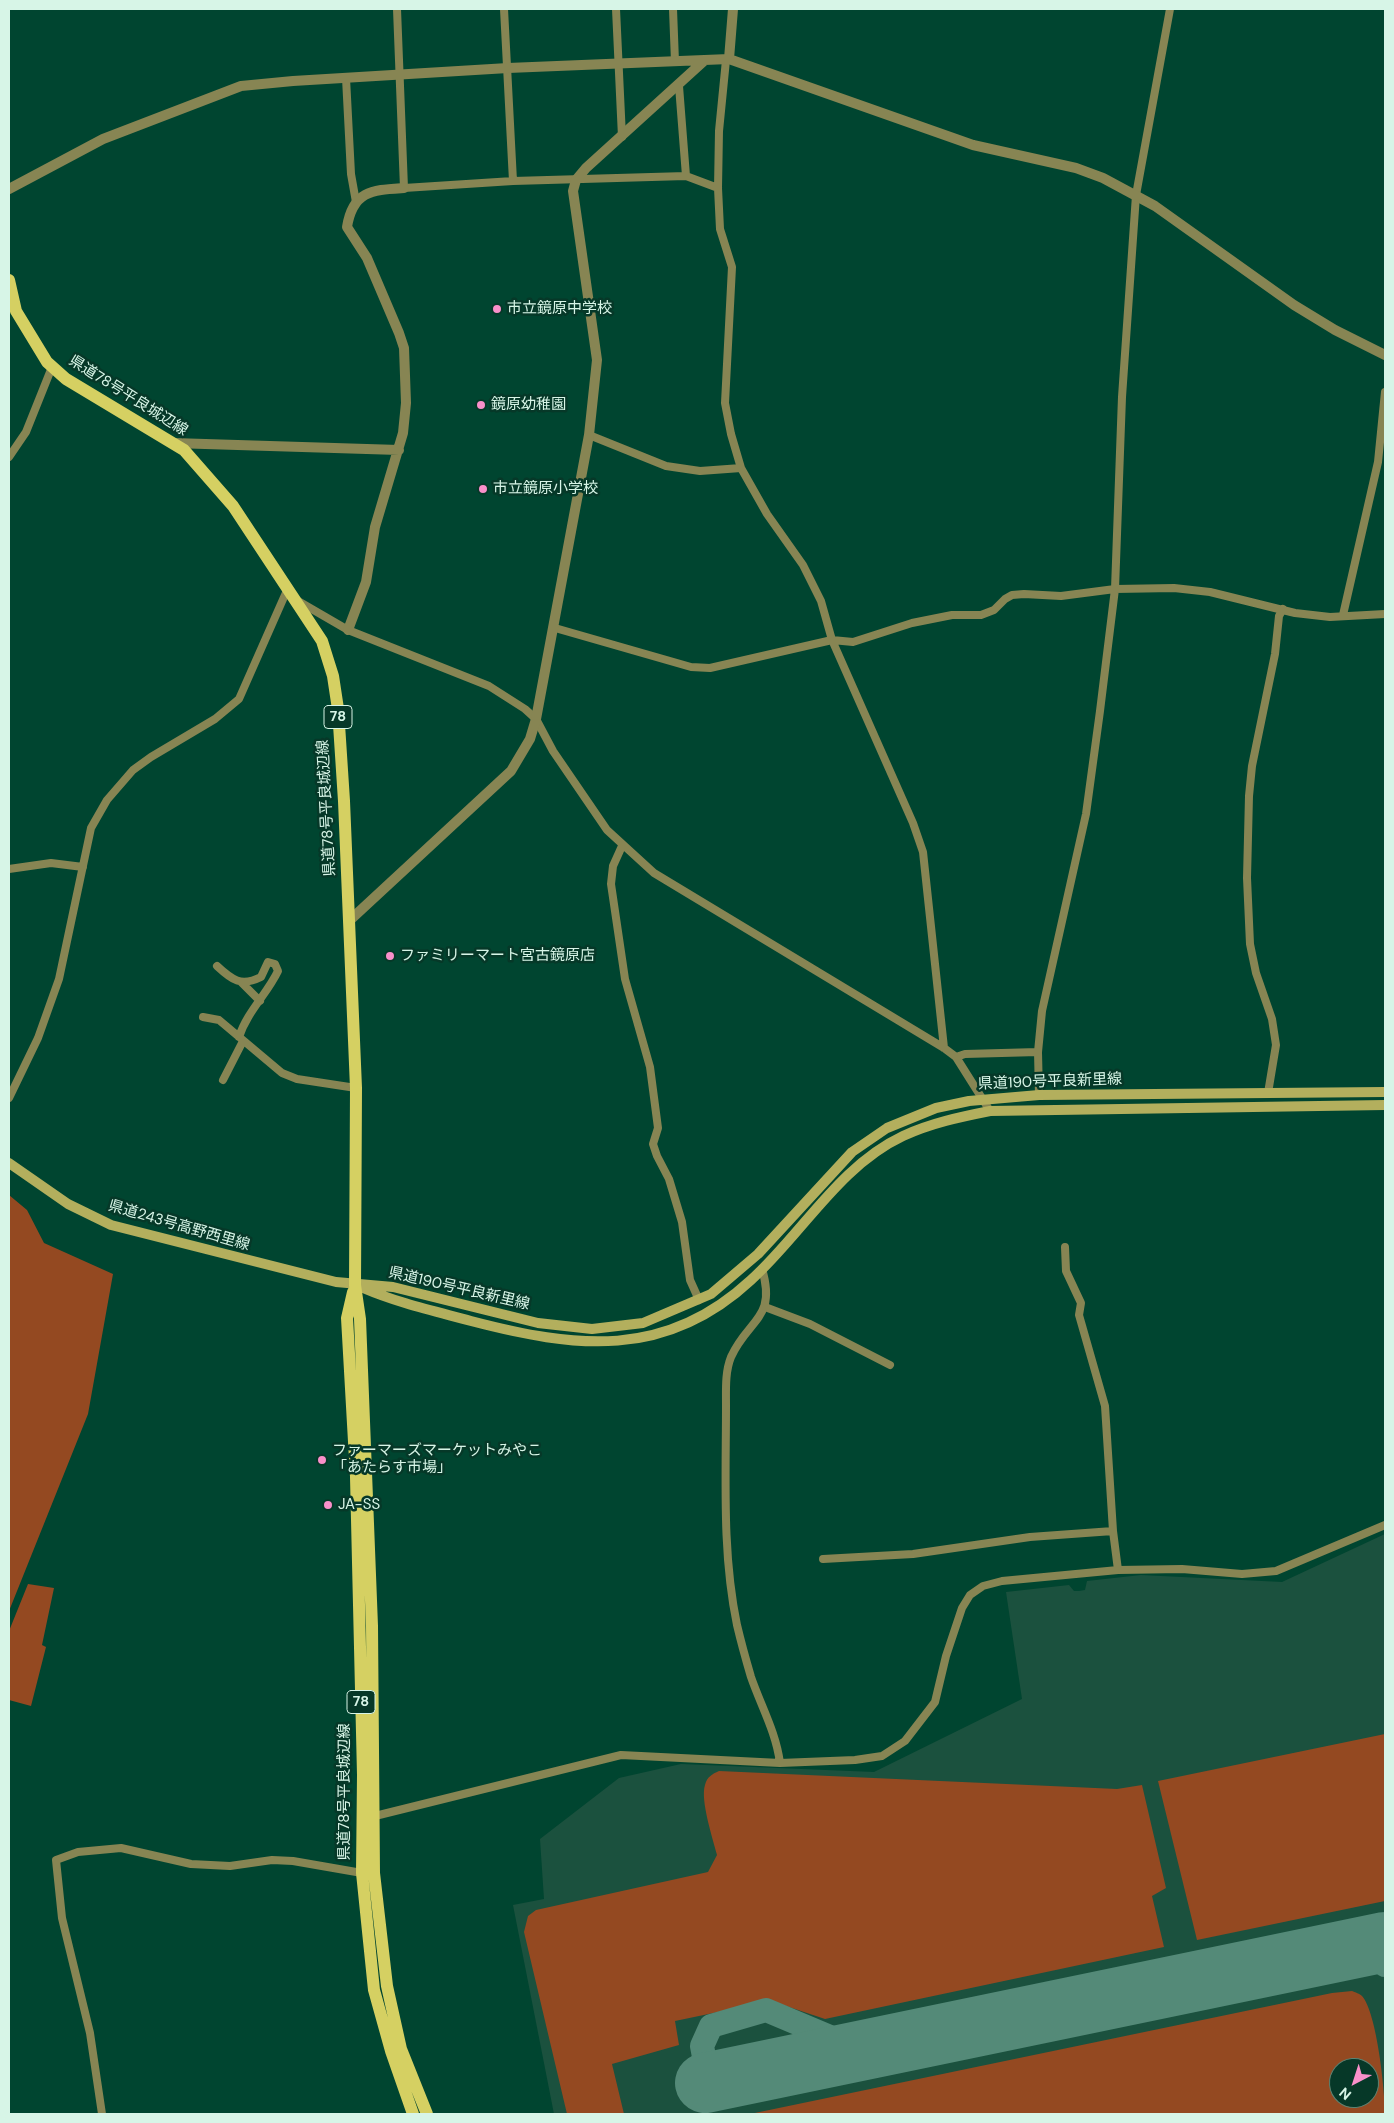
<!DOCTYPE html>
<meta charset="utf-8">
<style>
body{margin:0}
#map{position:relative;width:1394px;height:2123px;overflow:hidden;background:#004530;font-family:"DM Sans",sans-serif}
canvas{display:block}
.frame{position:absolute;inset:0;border:10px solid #d7f5e7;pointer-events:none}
.north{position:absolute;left:1329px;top:2058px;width:50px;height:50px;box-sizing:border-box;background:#063828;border:1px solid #5a8474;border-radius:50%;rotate:220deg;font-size:14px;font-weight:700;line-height:20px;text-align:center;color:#d7f5e7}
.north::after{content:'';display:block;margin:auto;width:18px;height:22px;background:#f990ca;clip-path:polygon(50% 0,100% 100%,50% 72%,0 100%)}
</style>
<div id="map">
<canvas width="1394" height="2123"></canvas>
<div class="frame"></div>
<div class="north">N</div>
</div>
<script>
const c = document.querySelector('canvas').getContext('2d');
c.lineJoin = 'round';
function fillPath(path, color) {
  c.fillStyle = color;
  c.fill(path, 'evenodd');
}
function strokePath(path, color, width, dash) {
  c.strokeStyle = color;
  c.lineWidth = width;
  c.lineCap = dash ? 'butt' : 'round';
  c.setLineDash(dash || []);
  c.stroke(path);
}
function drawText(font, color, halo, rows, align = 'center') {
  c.font = font + ' "DM Sans","Noto Sans JP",sans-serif';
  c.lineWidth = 5;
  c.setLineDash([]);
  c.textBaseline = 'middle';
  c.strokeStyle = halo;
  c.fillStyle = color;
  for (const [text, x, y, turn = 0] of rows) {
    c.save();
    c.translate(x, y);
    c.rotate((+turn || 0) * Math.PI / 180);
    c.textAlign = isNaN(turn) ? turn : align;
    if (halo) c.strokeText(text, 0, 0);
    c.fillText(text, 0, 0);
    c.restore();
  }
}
fillPath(new Path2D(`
 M1385 1534V2114H554L513 1905 544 1899 540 1839 619 1778 681 1764 874 1772 1022 1699 1006 1592 1069 1585 1074 1591H1079L1085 1590 1087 1581 1141 1575 1282 1582ZM1339 2068H1369V2098H1339Z`), '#1b513e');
fillPath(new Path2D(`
 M9 1195 27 1210 44 1243 113 1274 88 1414 9 1611Z
 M28 1584 54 1588 42 1645 46 1647 31 1706 9 1700V1631Z
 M1385 1734V1901L1197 1940 1158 1781Z
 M719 1771 1117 1789 1142 1785 1166 1888 1152 1896 1164 1947 825 2019 771 2001 675 2021 679 2045 612 2064 624 2114H567L524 1932 528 1916 536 1910 708 1872 717 1855C713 1839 700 1800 705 1785 707 1777 712 1774 719 1771Z
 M1352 1991C1355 1992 1360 1994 1362 1996 1377 2013 1385 2091 1385 2114H750L1332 1993ZM1339 2068H1369V2098H1339Z`), '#944921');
strokePath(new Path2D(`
 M1380 1943 1385 1965
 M729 2078 705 2062 702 2046 711 2026 766 2010 861 2050`), '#548a78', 24);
strokePath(new Path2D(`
 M705 2083 1385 1942`), '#548a78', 60);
strokePath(new Path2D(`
 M397 9 404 188 513 181 686 176 718 188
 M504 9 513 181
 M616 9 622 137
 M673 9 675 62
 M726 60 719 131 718 188 720 229 732 267 725 403 731 434 741 468 767 514 803 565 821 601 832 640 913 823 923 852 944 1048
 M346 78 351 174 356 202
 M679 86 686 176
 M589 435 666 466 700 471 741 468
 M9 457 26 432 52 367
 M298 601 348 630 489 686 525 709 536 719 553 751 607 830 654 873 944 1048 956 1057 990 1111
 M1343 615 1378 462 1385 392
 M555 628 691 667 710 668 832 640 853 642 912 623 952 615H981L994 610 1005 599 1012 595 1024 594 1061 596 1115 589 1174 588 1210 592 1295 613 1330 617 1385 614
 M622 846 613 866 611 884 625 979 650 1067 658 1128 653 1144 657 1156 669 1179 682 1222 690 1280 699 1300
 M9 869 51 863 83 867
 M217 966C232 980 241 987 261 977L268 962 275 964 278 971C267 994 247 1012 239 1037
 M242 983 260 1001
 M203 1017 219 1020 282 1073 297 1079 356 1088
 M956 1057 965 1054 1038 1052
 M223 1080 243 1041
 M1268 1093 1276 1045 1272 1019 1256 973 1250 944 1247 878 1249 796 1252 766 1275 654 1279 616 1283 609
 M1039 1095 1038 1052 1042 1011 1086 814 1100 711 1115 589 1122 397 1136 195 1170 9
 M9 1098 38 1038 59 979 91 828 107 800 133 770 151 757 215 719 239 699 288 588
 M1065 1247 1066 1271 1081 1303 1079 1315 1105 1406 1113 1531 1118 1570
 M762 1269C777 1319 748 1319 731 1357 725 1372 726 1389 726 1405 726 1479 722 1553 737 1625 741 1642 746 1660 751 1677 761 1706 776 1732 780 1763
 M765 1307 810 1324 890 1365
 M823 1559 913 1554 1030 1537 1113 1531
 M375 1816 621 1755 780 1763 855 1760 882 1756 905 1741 935 1702 946 1656 962 1608 970 1595 983 1586 1002 1581 1118 1570 1182 1569 1242 1574 1276 1571 1385 1525
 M102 2114 90 2033 62 1918 56 1860 78 1852 121 1848 191 1864 230 1866 272 1860 293 1861 362 1873`), '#878553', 8);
strokePath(new Path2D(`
 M729 59 733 9
 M9 189 103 139 241 86 293 81 508 68 729 59 973 145 1076 168 1103 178 1155 206 1294 305 1335 330 1385 355
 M173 443 399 450
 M348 630 366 582 375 527 403 433 406 403 404 348 399 333 367 258 347 227C353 190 373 190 404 188
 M349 921 511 771 530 739 536 719 589 435 597 360 573 191 576 180 586 168 705 60`), '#878553', 10);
strokePath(new Path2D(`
 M9 1163 68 1204 111 1225 336 1282 393 1287 538 1323 592 1329 643 1323 711 1294 758 1254 852 1152 887 1128 936 1108 969 1101 1039 1095 1385 1092
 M363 1288C398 1303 434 1311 471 1321 575 1348 665 1360 751 1280 802 1234 839 1166 903 1136 931 1123 960 1117 990 1111L1385 1105`), '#b3af5d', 10);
strokePath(new Path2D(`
 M9 280 16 311 47 362 66 379 184 450 233 506 322 641 333 676 338 709 344 801 356 1088 355 1285 360 1319 372 1626 374 1873 387 1986 401 2049 427 2114
 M353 1292 347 1318 356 1477 363 1775 362 1873 374 1990 391 2051 413 2114`), '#d5d062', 12);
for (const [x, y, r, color] of [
 [497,309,5,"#f990ca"],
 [481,405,5,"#f990ca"],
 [483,489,5,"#f990ca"],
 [390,956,5,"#f990ca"],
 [322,1460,5,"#f990ca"],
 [328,1505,5,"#f990ca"]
]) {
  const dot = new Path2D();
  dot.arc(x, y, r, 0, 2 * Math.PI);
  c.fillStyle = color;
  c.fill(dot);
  strokePath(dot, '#063828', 2);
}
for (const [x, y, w] of [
 [338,717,28],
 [361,1702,28]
]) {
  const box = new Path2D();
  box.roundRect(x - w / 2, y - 11.5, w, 23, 4);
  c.fillStyle = '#063828';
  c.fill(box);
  strokePath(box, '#d7f5e7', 1);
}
drawText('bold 14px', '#d7f5e7', null, [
 ["78",338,717],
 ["78",361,1702]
]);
drawText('15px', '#d7f5e7', '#063828', [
 ["市立鏡原中学校",507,309],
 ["鏡原幼稚園",491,405],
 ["市立鏡原小学校",493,489],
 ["ファミリーマート宮古鏡原店",400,956],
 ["ファーマーズマーケットみやこ",332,1451],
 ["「あたらす市場」",332,1468],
 ["JA-SS",338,1505]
], 'left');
drawText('15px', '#d7f5e7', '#063828', [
 ["県道78号平良城辺線",128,396,32],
 ["県道78号平良城辺線",327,808,-93],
 ["県道190号平良新里線",1050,1082,-2],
 ["県道243号高野西里線",179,1226,16],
 ["県道190号平良新里線",459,1289,13],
 ["県道78号平良城辺線",345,1792,-90]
]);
</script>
